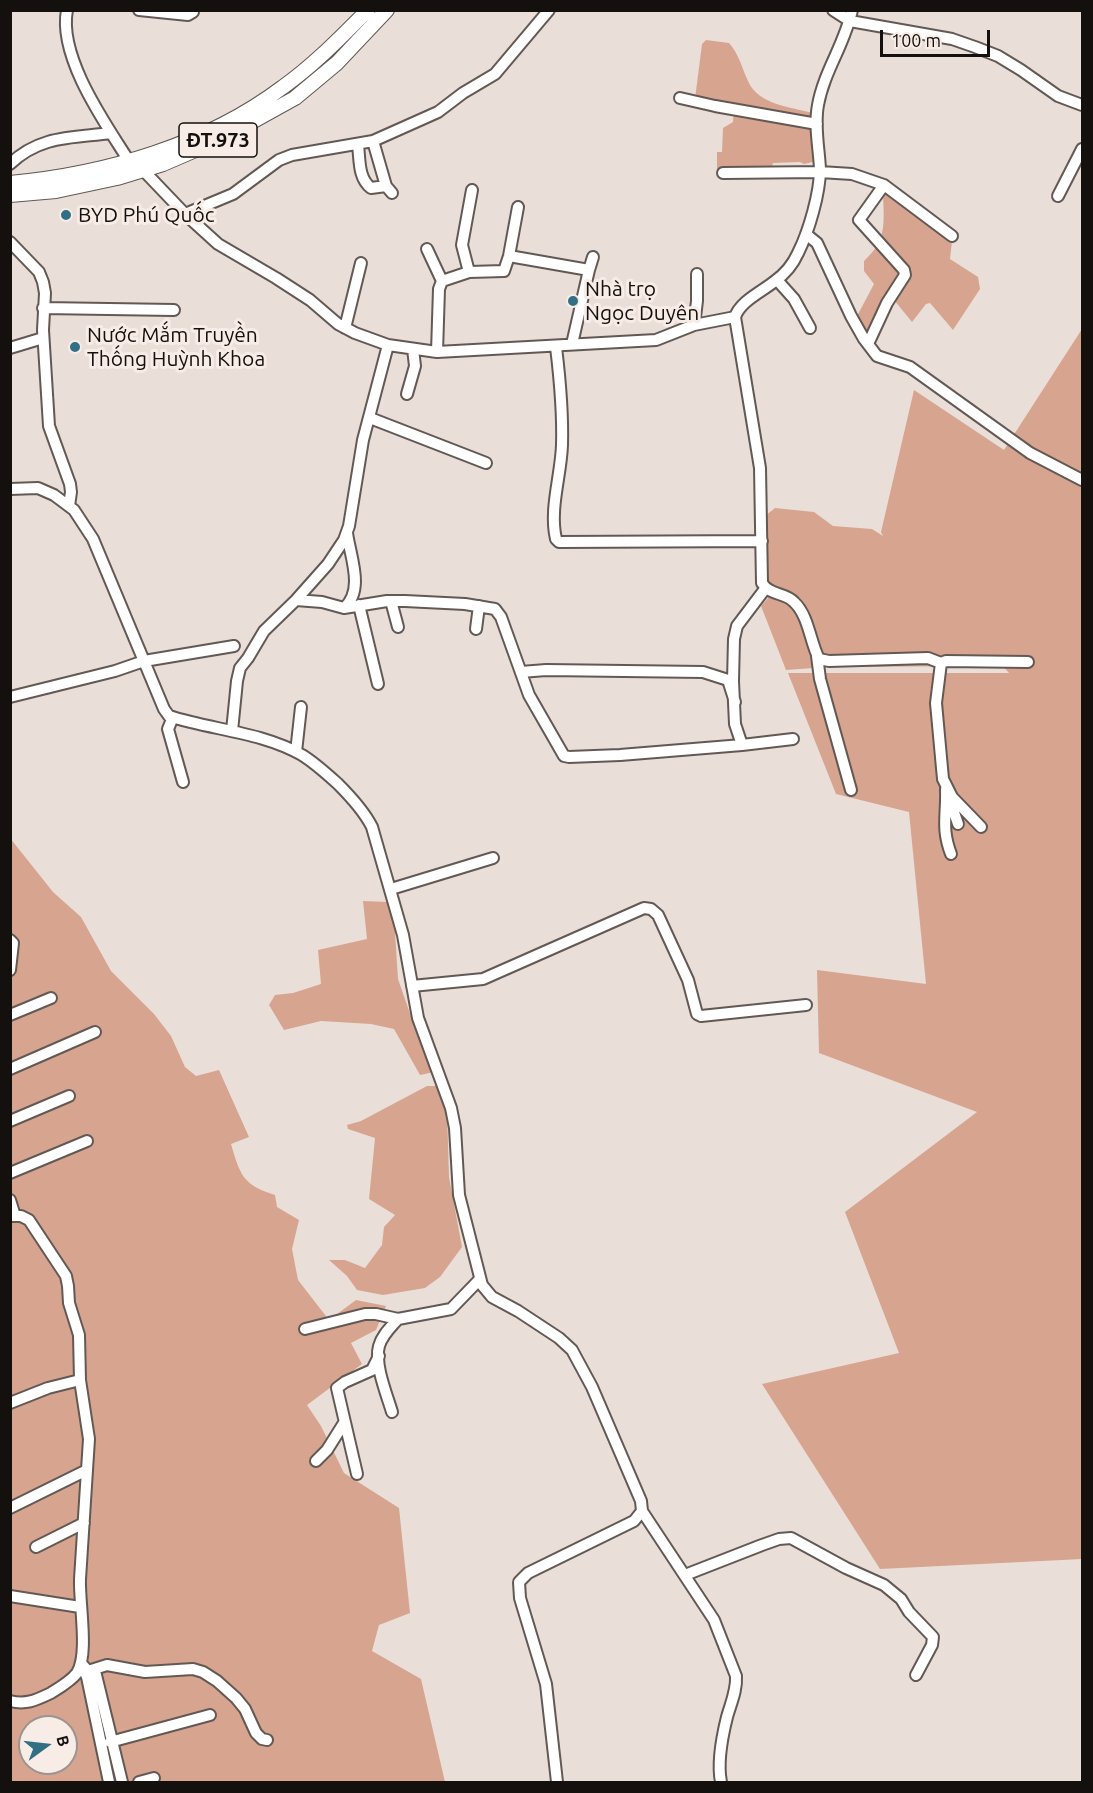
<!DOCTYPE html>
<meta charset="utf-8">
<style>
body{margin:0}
#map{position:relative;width:1093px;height:1793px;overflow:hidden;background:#eaded9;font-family:Ubuntu,sans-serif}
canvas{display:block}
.frame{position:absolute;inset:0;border:12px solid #13100e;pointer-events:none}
.north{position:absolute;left:18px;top:1715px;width:60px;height:60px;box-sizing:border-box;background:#f8ece7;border:2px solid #9c9490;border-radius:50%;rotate:75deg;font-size:16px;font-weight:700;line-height:24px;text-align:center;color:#13100e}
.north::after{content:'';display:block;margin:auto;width:21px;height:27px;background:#316f85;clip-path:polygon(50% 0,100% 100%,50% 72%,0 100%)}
.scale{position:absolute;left:880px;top:30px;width:110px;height:27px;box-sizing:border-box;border:3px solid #13100e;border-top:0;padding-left:8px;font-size:18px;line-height:21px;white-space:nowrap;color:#13100e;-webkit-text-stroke:4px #f8ece7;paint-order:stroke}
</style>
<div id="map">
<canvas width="1093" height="1793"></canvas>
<div class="frame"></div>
<div class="north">B</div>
<div class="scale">100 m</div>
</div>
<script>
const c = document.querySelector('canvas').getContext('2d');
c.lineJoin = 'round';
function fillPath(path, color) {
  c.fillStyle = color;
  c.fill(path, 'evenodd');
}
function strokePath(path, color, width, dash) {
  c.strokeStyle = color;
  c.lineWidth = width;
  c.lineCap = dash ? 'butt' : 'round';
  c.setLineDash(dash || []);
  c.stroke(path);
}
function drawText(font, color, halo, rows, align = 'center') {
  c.font = font + ' Ubuntu,sans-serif';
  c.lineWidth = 6;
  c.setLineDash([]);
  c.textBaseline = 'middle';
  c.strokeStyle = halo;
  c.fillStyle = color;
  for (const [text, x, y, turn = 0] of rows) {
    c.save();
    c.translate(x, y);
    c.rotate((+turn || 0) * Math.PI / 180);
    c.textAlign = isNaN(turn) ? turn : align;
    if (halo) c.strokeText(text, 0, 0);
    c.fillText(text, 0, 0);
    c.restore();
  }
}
fillPath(new Path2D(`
 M706 40 729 43C739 54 742 68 748 81 758 105 791 107 813 113L817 161 804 164 800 162 773 163 771 170H717V152H722L723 128 733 122 734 108 695 99 702 44Z
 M889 192 952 241 950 259 978 277 980 289 953 330 930 303 926 304 912 322 894 300H888L867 330H862L856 318 874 284 864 271V261C887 240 884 223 883 194Z
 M1082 329V1559L880 1569 762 1384 899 1353 845 1212 977 1112 819 1053 817 970 926 984 909 812 836 794 788 673H1009L1001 664 998 666 827 667 786 670 761 606 768 598 765 582V516L775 508 814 512 833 526 872 529 883 536 881 532 914 390 1004 450Z
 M10 838 53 892 81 917 111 971 154 1014 171 1036 185 1067 196 1076 219 1070 249 1137 231 1144C240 1175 243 1185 275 1195L277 1207 299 1220 292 1249 298 1280 329 1320 356 1300 386 1306 376 1330 351 1343 362 1364 307 1405 321 1426 344 1473 399 1508 410 1613 379 1625 372 1651 421 1679 445 1782H11ZM30 1727H66V1763H30Z
 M363 901 389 902 394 918 398 979 414 1025 434 1072 420 1075 394 1029 371 1024 321 1021 284 1030 269 1005 275 995 293 993 321 984 318 950 367 939Z
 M427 1086H437L447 1110 449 1177 462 1247 440 1277 425 1288 383 1295 357 1290 347 1276 329 1260H345L365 1268 382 1245 384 1227 395 1215 369 1199 375 1138 348 1129 347 1125 361 1121Z`), '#d7a58f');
const minor = new Path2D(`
 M67 10C58 57 105 123 129 161
 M139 10 188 15 193 12
 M833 10 850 21 952 39 975 47 998 56 1021 70 1058 96 1082 105
 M680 98 715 106 817 124
 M373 141 386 186 392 193
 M358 145C360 160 358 178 371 188L386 186
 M10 164C40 135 73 138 111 133
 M143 170 185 214 218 244 276 278 310 300 338 324 355 333 388 345 437 352 656 340 694 325 735 317C740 301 763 291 775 281 785 274 793 264 798 253 809 231 820 193 820 169 819 148 814 126 818 105 824 71 845 44 852 10
 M723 173 820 172 852 174 884 185 952 236
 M1058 196 1082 149
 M185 214 233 194 279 160 292 155 373 141 438 112 463 93 495 74 549 10
 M806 234 817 243 851 316 864 339 877 356 910 367 1030 453 1082 480
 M10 242 39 272 43 282 45 293 43 330 49 426 70 484 71 492 69 506
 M427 249 442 281
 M509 256 589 270 572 344
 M589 270 593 257
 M469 272 462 245 472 190
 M777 280 794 299 810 328
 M43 308 174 310
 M735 317 760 468 762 583C770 596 785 592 794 602 809 616 810 642 819 659L829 661 928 658 941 663 936 703 943 779 952 797 981 827
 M694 325 697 301V274
 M345 328 361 263
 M868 344 887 303 905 275 904 270 859 220 884 185
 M556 347C560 380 563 412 562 445 561 476 549 509 556 539L559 542 762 541
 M10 348 43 338
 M437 352 439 289 442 281 469 272 504 271 509 256 518 207
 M407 394 415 366 413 349
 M370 418 486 463
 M10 489 38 488 54 495 74 510 93 539 164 709 169 716C212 730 262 732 302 755 315 763 327 774 338 784 351 797 364 811 372 827L403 935 418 1018 451 1108 455 1128 459 1195 482 1285 492 1297 518 1311 559 1338 572 1350 592 1387 641 1501 642 1511 634 1521 528 1573 519 1582 520 1598 546 1684 557 1782
 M765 589 737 626 734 639 733 681 735 724 742 745 793 739
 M296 600 322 602 344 608 387 601H405L465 604 495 609 501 617 529 695 564 756 569 757 620 755 742 745
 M391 601 398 627
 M359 605 378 684
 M344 608C365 590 350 556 347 533
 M476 629 479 606
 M817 656 820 679 851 790
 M941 663 946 661 1028 662
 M521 672 546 670 703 672 728 680 735 702
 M10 697 115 671 144 661 234 646
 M173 717 168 729 183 782
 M232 731 237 681 240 668 248 658 264 631 296 600 328 564 344 540 349 526 363 440 388 345
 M296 752 301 707
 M951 854C941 828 947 815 946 789L958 824
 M391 889 493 858
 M10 940 13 943 10 970
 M412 986 483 979 644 908 651 909 658 915 688 980 697 1014 701 1016 806 1005
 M10 1015 51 998
 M10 1069 95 1032
 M10 1121 69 1096
 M10 1173 87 1141
 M10 1200 15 1216
 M10 1216H21L29 1220 66 1276 68 1286 69 1303 79 1335 80 1380 89 1439 80 1579C79 1603 89 1654 77 1673 71 1681 59 1688 51 1693 36 1700 27 1705 10 1701
 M305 1329 365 1314H376L398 1319 451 1309 480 1279
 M10 1403 48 1388 80 1380
 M392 1412C387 1395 374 1364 379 1346 382 1335 391 1327 398 1319
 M316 1461 327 1450 344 1423
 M357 1474 337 1388 345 1382 372 1370 379 1356
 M10 1508 87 1470
 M642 1511 714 1620 736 1676C737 1690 731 1703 727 1717 722 1737 717 1762 721 1782
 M36 1547 84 1523
 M685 1575 762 1545 779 1539 791 1538 846 1568 884 1585 901 1599 909 1612 933 1637 932 1645 916 1675
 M10 1596 80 1607
 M88 1671H95L122 1782
 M110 1742 210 1715
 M109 1782 87 1677 81 1663 88 1671 107 1665 145 1672 193 1669 203 1672 217 1681 236 1698 245 1709 256 1733 262 1739 267 1740
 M139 1782 154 1778`);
const major = new Path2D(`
 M10 183C106 174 206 145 283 87 314 65 341 37 368 10
 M10 195 56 191 117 178 163 164 221 139 295 98 337 63 387 10`);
strokePath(minor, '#635954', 14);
strokePath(major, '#635954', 16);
strokePath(minor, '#fff', 10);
strokePath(major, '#fff', 14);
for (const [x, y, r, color] of [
 [66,215,6,"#316f85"],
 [573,301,6,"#316f85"],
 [75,347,6,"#316f85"]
]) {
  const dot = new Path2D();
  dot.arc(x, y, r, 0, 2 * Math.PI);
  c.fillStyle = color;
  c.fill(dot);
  strokePath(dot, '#f8ece7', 2);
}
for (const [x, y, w] of [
 [218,140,78]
]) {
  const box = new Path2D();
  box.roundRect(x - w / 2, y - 17, w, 34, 4.5);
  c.fillStyle = '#f8ece7';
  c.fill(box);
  strokePath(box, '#13100e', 1.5);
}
drawText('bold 20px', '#13100e', null, [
 ["ĐT.973",218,140]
]);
drawText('21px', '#13100e', '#f8ece7', [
 ["BYD Phú Quốc",78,215],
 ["Nhà trọ",585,289],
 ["Ngọc Duyên",585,313],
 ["Nước Mắm Truyền",87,335],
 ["Thống Huỳnh Khoa",87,359]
], 'left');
</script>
